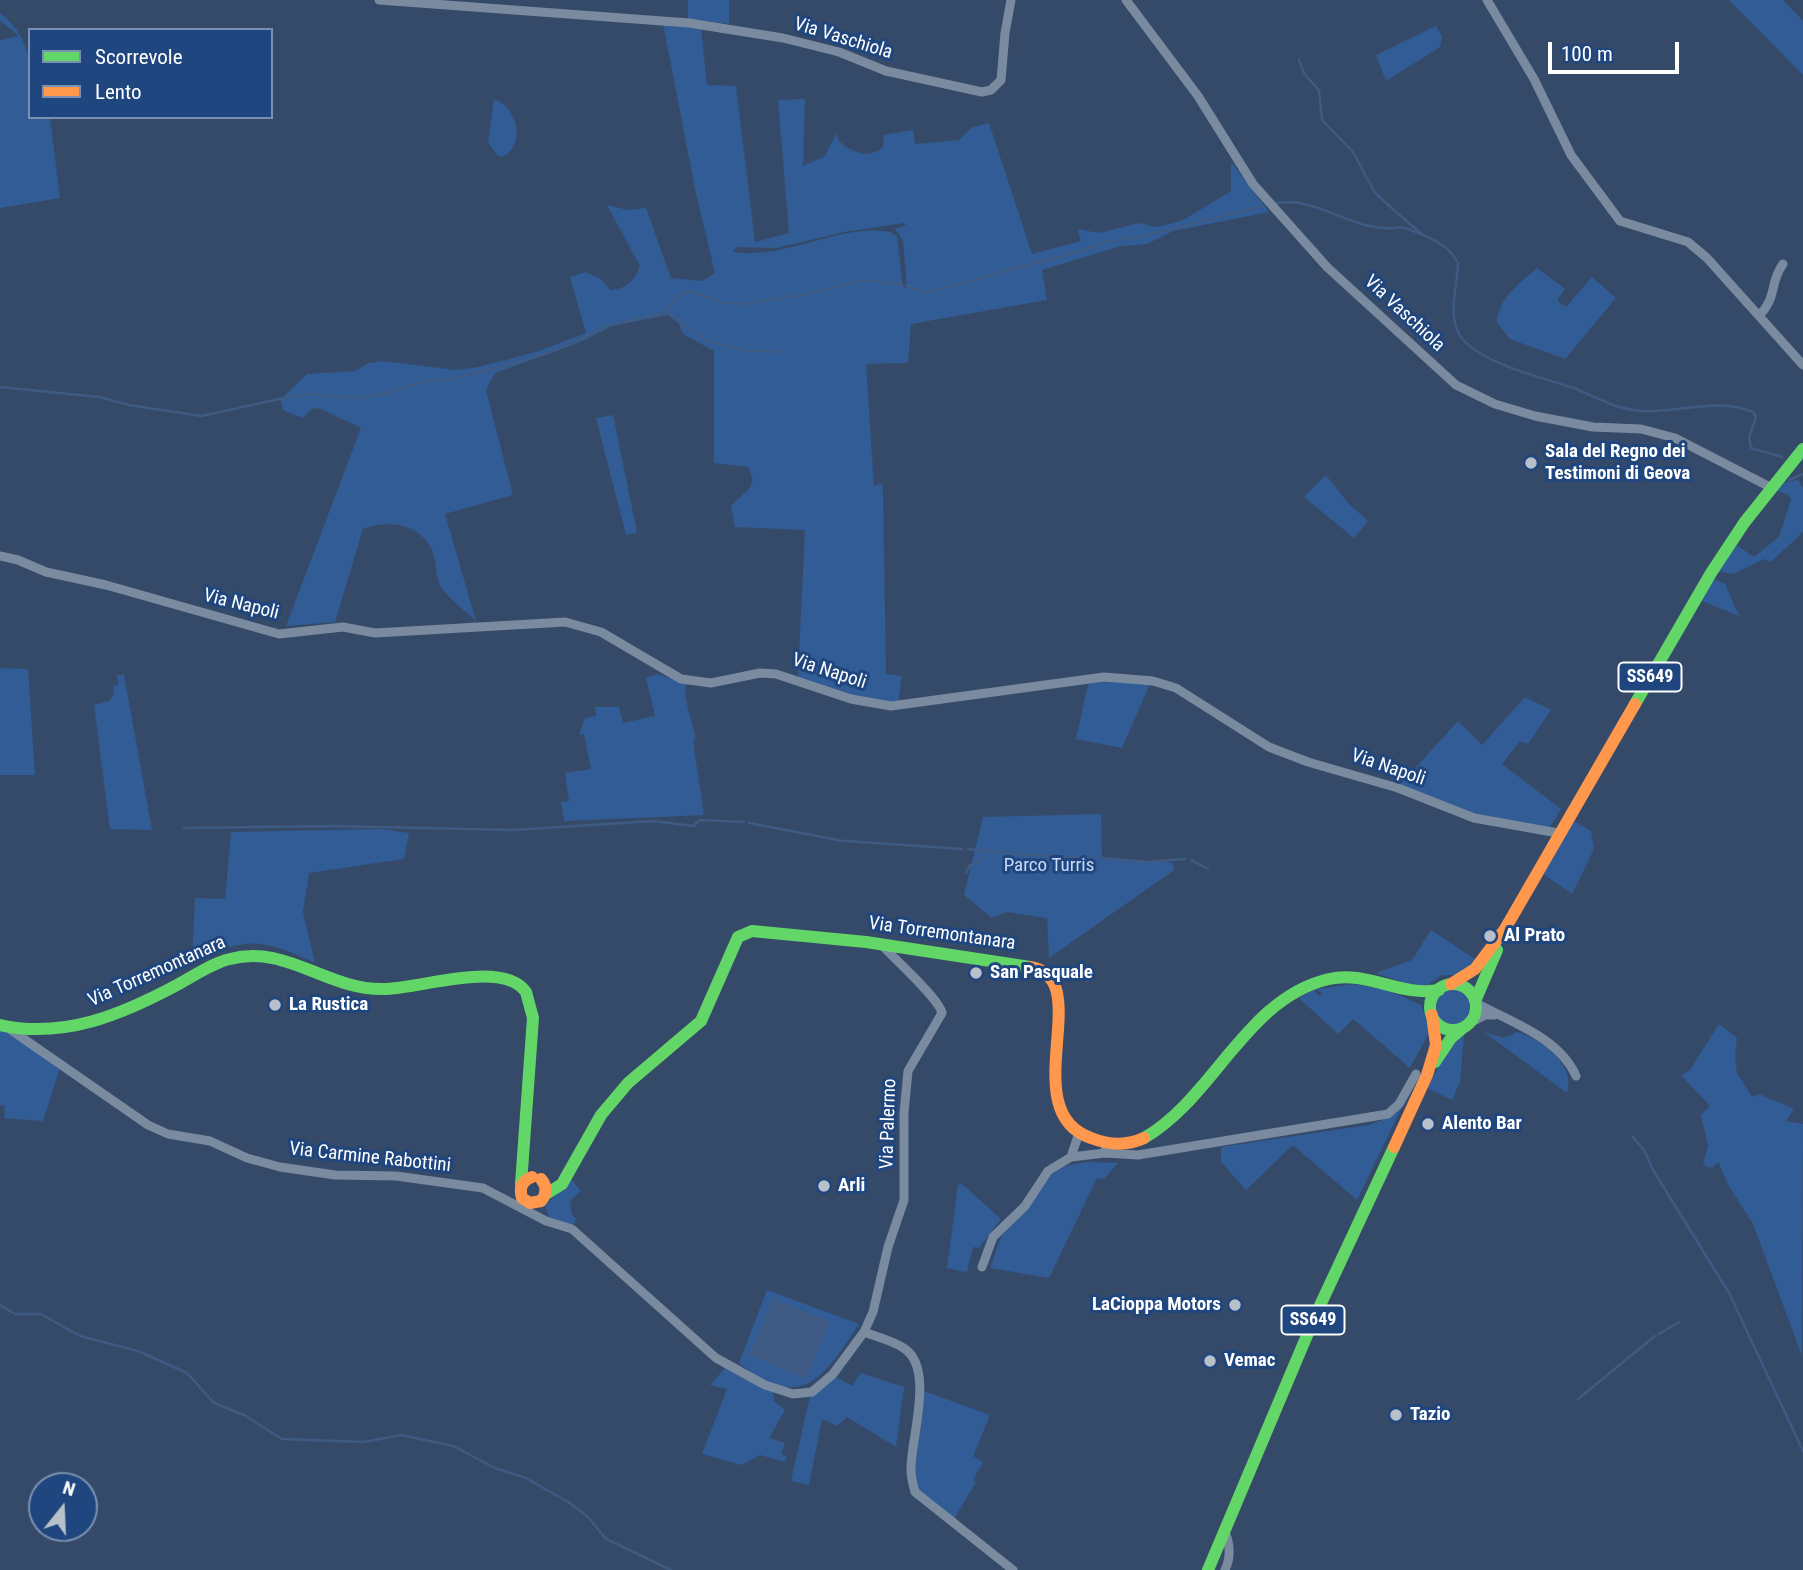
<!DOCTYPE html>
<style>
body{margin:0}
#map{position:relative;width:1803px;height:1570px;overflow:hidden;background:#354a68;font-family:"Roboto Condensed",sans-serif}
canvas{display:block}
.legend{position:absolute;left:28px;top:28px;width:245px;height:91px;box-sizing:border-box;background:#1f467e;border:2px solid #7990b2;margin:0;padding:9px 12px;list-style:none;font-size:21px;color:#fff}
.legend li{display:flex;align-items:center;gap:14px;height:35px}
.legend b{width:35px;border:2px solid #7990b2}
.north{position:absolute;left:28px;top:1472px;width:70px;height:70px;box-sizing:border-box;background:#1f467e;border:2px solid #7990b2;border-radius:50%;rotate:18deg;font-size:19px;font-weight:700;line-height:28px;text-align:center;color:#fff}
.north::after{content:'';display:block;margin:auto;width:24px;height:32px;background:#b8c0ca;clip-path:polygon(50% 0,100% 100%,50% 72%,0 100%)}
.scale{position:absolute;left:1548px;top:42px;width:131px;height:32px;box-sizing:border-box;border:4px solid #fff;border-top:0;padding-left:9px;font-size:21px;line-height:24px;white-space:nowrap;color:#fff;-webkit-text-stroke:5px #1f467e;paint-order:stroke}
</style>
<div id="map">
<canvas width="1803" height="1570"></canvas>
<ul class="legend">
<li><b style="height:9px;background:#63d668"></b>Scorrevole</li>
<li><b style="height:9px;background:#ff974d"></b>Lento</li>
</ul>
<div class="north">N</div>
<div class="scale">100 m</div>
</div>
<script>
const c = document.querySelector('canvas').getContext('2d');
c.lineJoin = 'round';
function fillPath(path, color) {
  c.fillStyle = color;
  c.fill(path, 'evenodd');
}
function strokePath(path, color, width, dash) {
  c.strokeStyle = color;
  c.lineWidth = width;
  c.lineCap = dash ? 'butt' : 'round';
  c.setLineDash(dash || []);
  c.stroke(path);
}
function drawText(font, color, halo, rows, align = 'center') {
  c.font = font + ' "Roboto Condensed",sans-serif';
  c.lineWidth = 6;
  c.setLineDash([]);
  c.textBaseline = 'middle';
  c.strokeStyle = halo;
  c.fillStyle = color;
  for (const [text, x, y, turn = 0] of rows) {
    c.save();
    c.translate(x, y);
    c.rotate((+turn || 0) * Math.PI / 180);
    c.textAlign = isNaN(turn) ? turn : align;
    if (halo) c.strokeText(text, 0, 0);
    c.fillText(text, 0, 0);
    c.restore();
  }
}
fillPath(new Path2D(`
 M688 0H729V24L688 19Z
 M1729 0H1783L1803 21V75Z
 M0 13C36 41 30 74 30 117H50L60 198 0 208V40L19 36 0 21Z
 M663 23 701 28 707 85 736 86 755 242 789 233 778 100 805 99 803 166 825 156 837 132 838 140C850 152 868 160 883 147L884 135 913 130 915 144 959 140 971 128 989 123 1032 254 1081 241 1077 229 1099 233 1139 223 1156 227 1166 225 1183 220 1231 191V162L1269 212 1173 231 1147 244 1121 246 1042 270 1047 300 911 324 908 363 866 364 874 486 882 483 883 493 886 674 902 676 898 703 860 700 798 677 805 530 735 527 731 506 749 489 753 480 748 467 714 463V351L683 334 679 324 668 315 612 326 578 343 495 373 486 390 513 495 445 514 476 621C466 611 452 602 443 590 434 579 438 560 431 548 418 523 385 520 363 529L335 622 286 626 361 428 319 408 312 409 302 418 283 410 281 399 307 374 355 371 369 363 383 361 456 370 478 367 536 352 586 333 570 277 586 272 601 279 610 290C626 289 635 281 640 266L607 205 628 210 646 208 671 278 702 281 715 273 695 189ZM904 223 906 225 895 229 903 240 907 288 903 287 897 236 890 232C840 223 788 260 733 252L736 247 776 248 844 232Z
 M1436 26 1442 36 1440 47 1386 81 1376 55Z
 M494 100C514 103 529 144 502 157L497 155 488 142Z
 M1537 268 1565 289 1557 300 1566 307 1592 277 1616 298 1565 359 1510 339 1497 323C1498 298 1520 283 1537 268Z
 M613 415 635 522 637 533 626 535 596 418Z
 M1326 475 1348 503 1368 521 1354 538 1304 497Z
 M1798 480 1803 488V532L1771 562 1764 559 1733 574 1716 571 1735 544 1754 557 1779 537 1791 500 1788 495 1776 490 1783 483Z
 M1713 578 1725 584 1739 616 1700 600Z
 M0 668 28 669 35 775H0Z
 M658 674 686 684 685 696 696 740 693 741 704 815 564 821 561 802 569 801 565 773 591 769 584 734H579L585 718 596 716 595 707H619L623 723 655 716 646 678Z
 M117 675H124L152 830 110 829 94 705 109 701 114 694 113 686 118 685Z
 M1121 680 1150 684 1122 748 1076 739 1089 681Z
 M1525 697 1551 710 1528 744 1520 741 1502 764 1561 809 1550 827 1472 814 1398 787 1458 721 1482 745Z
 M1101 814 1102 857 1173 863 1174 870 1049 958 1047 918 1006 912 992 918 964 895 983 817Z
 M1572 820 1591 831 1594 849 1572 894 1540 872Z
 M382 829 409 833 404 859 309 873 303 912 315 963C261 938 246 936 192 963L195 898 225 899 231 832Z
 M1431 930 1475 959 1465 975H1442L1421 989 1376 973 1412 960Z
 M1354 984 1387 990 1421 1005 1430 1031 1410 1068 1353 1019 1338 1034 1299 998 1313 990 1320 996 1322 993 1316 989Z
 M1436 1007a17 17 0 1 1 34 0a17 17 0 1 1-34 0Z
 M1719 1024 1737 1038 1735 1055 1737 1073 1752 1097 1761 1094C1772 1102 1782 1102 1794 1109L1786 1121 1803 1124 1802 1356 1753 1224 1729 1186 1718 1162 1713 1167H1707L1703 1163 1708 1146 1701 1115 1710 1106 1681 1075 1690 1070Z
 M0 1029 10 1033 60 1068 43 1121 4 1118 5 1106 0 1105Z
 M1517 1032C1542 1039 1576 1065 1567 1093L1484 1032 1504 1038Z
 M1464 1035 1460 1082 1452 1100 1427 1088 1451 1042Z
 M1402 1107 1357 1200 1293 1145 1246 1190 1221 1162V1147L1369 1125 1390 1117Z
 M1086 1162 1118 1163 1104 1179 1097 1178 1049 1278 990 1268 1001 1237 1051 1175 1066 1166Z
 M571 1179 581 1191 570 1201 572 1215 577 1219 571 1227 550 1219 545 1206Z
 M962 1184 1001 1219 979 1248 973 1247 967 1272 947 1268 958 1185Z
 M767 1290 859 1324C824 1377 802 1414 739 1363Z
 M726 1367 773 1392 774 1401 785 1410 769 1438 785 1443 781 1454 787 1456 785 1462 760 1455 741 1465 702 1454 727 1389 710 1385Z
 M861 1373 904 1387 896 1447 847 1417 837 1426 822 1419 809 1485 791 1481 810 1396 836 1377 852 1386Z
 M921 1390 990 1415 973 1456 983 1462 973 1480 976 1482 954 1519 915 1490 911 1469Z`), '#325c95');
fillPath(new Path2D(`
 M773 1299 830 1321 806 1379 749 1355Z`), '#3f5b83');
strokePath(new Path2D(`
 M1299 60 1305 75 1319 90 1322 120 1353 152 1375 193 1394 210
 M1273 203C1282 203 1292 201 1300 203 1336 210 1363 234 1402 227 1421 234 1448 242 1458 263 1458 284 1448 311 1458 332 1473 363 1546 378 1576 389 1601 399 1614 409 1642 411 1680 413 1717 397 1753 412L1756 417 1749 438 1751 448 1782 457
 M1396 212 1423 235
 M906 285 925 293 1088 249 1104 242 1139 237 1263 206
 M663 314H670L706 341 744 350 779 352
 M0 387 99 397 129 405 202 416 288 397 310 394 359 398 382 394 430 380H448L512 364 554 351 610 325 663 314 680 294 690 291 724 303 742 304 802 295 864 280 903 285
 M1789 480 1803 474
 M749 823 843 841
 M184 828 332 826 513 830 654 821 693 826 700 820 744 822
 M846 841 962 849
 M968 849 1008 853
 M1012 854 1095 858
 M1101 858 1147 862 1185 859
 M1191 860 1208 869
 M966 873 970 865 983 860 985 852
 M1632 1136 1644 1150 1653 1170 1729 1293 1803 1451
 M0 1305 15 1314H41L80 1336 138 1351 176 1368 187 1373 214 1403 244 1415 282 1439 364 1442 401 1435 453 1446 495 1468 526 1478 568 1502 587 1516 606 1539 671 1570
 M1659 1334 1679 1322
 M1578 1399 1655 1336`), '#3f5b83', 2.5);
strokePath(new Path2D(`
 M379 0 689 23 783 38 839 52 886 71 982 92 991 90 1001 80 1005 33 1011 0
 M1126 0 1198 96 1253 184 1327 267 1456 385 1495 404 1535 416 1593 427 1641 429 1675 438 1772 488
 M1487 0 1534 79 1571 155 1620 221 1688 242 1707 258 1803 365
 M1759 316C1778 296 1769 283 1783 264
 M0 556 18 560 46 572 106 585 279 634 343 627 375 633 565 622 601 632 681 679 711 683 760 673 776 674 851 699 891 706 1104 677 1153 681 1176 688 1269 747 1308 762 1398 788 1474 818 1558 833
 M1476 1003C1510 1022 1559 1037 1576 1076
 M1470 1023 1485 1015H1494
 M11 1030 148 1125 168 1134 210 1141 247 1158 280 1167 335 1175 396 1176 483 1188 546 1221 572 1229 716 1358 765 1385 793 1394 812 1392 833 1374 864 1332 873 1312 888 1247 904 1200V1113L908 1071 942 1013C939 998 894 959 881 944
 M1105 1153 1138 1155 1388 1114 1399 1104 1416 1074
 M1071 1157 1105 1153V1150
 M982 1267 993 1237 1025 1206 1048 1171 1071 1157 1079 1133
 M864 1332C877 1337 894 1341 905 1349 935 1370 910 1441 911 1470 911 1477 913 1485 915 1492L1013 1570
 M1225 1532C1230 1544 1231 1557 1225 1570`), '#7a8a9f', 9);
strokePath(new Path2D(`
 M1635 704 1711 573 1744 523 1803 449
 M1430 1007a23 23 0 1 1 46 0a23 23 0 1 1-46 0Z
 M1475 1001 1497 950
 M0 1025C64 1039 121 1015 177 985 194 976 212 963 230 959 286 944 327 990 383 989 420 989 502 959 526 992L533 1018 521 1184
 M1435 1062 1451 1038 1464 1027
 M1144 1138C1214 1098 1246 998 1329 979 1366 970 1401 997 1439 990
 M546 1194 562 1184 601 1115 628 1083 701 1021 738 937 752 931 866 942 1030 967
 M1208 1570 1316 1314 1394 1147`), '#63d668', 12);
strokePath(new Path2D(`
 M1030 967C1098 977 1013 1111 1091 1138 1109 1145 1127 1146 1144 1138
 M1451 984 1475 969 1505 929 1635 704
 M1394 1147 1427 1075 1436 1045 1432 1015
 M532 1177C522 1181 519 1188 522 1198L530 1203 541 1201C547 1194 547 1186 541 1179`), '#ff974d', 12);
for (const [x, y, r, color] of [
 [1531,463,7,"#b8c0ca"],
 [1490,936,7,"#b8c0ca"],
 [976,973,7,"#b8c0ca"],
 [275,1005,7,"#b8c0ca"],
 [1428,1124,7,"#b8c0ca"],
 [824,1186,7,"#b8c0ca"],
 [1235,1305,7,"#b8c0ca"],
 [1210,1361,7,"#b8c0ca"],
 [1396,1415,7,"#b8c0ca"]
]) {
  const dot = new Path2D();
  dot.arc(x, y, r, 0, 2 * Math.PI);
  c.fillStyle = color;
  c.fill(dot);
  strokePath(dot, '#1f467e', 2.5);
}
for (const [x, y, w] of [
 [1650,677,63],
 [1313,1320,63]
]) {
  const box = new Path2D();
  box.roundRect(x - w / 2, y - 14.5, w, 29, 5);
  c.fillStyle = '#1f467e';
  c.fill(box);
  strokePath(box, '#fff', 2);
}
drawText('bold 18px', '#fff', null, [
 ["SS649",1650,677],
 ["SS649",1313,1320]
]);
drawText('19px', '#fff', '#1f467e', [
 ["Via Vaschiola",843,39,17],
 ["Via Vaschiola",1404,314,43],
 ["Via Napoli",241,605,14],
 ["Via Napoli",829,672,18],
 ["Via Napoli",1388,768,19],
 ["Via Torremontanara",942,934,8],
 ["Via Torremontanara",157,972,-24],
 ["Via Palermo",889,1124,-88],
 ["Via Carmine Rabottini",370,1158,6]
]);
drawText('bold 19px', '#fff', '#1f467e', [
 ["Sala del Regno dei",1545,452],
 ["Testimoni di Geova",1545,474],
 ["Al Prato",1504,936],
 ["San Pasquale",990,973],
 ["La Rustica",289,1005],
 ["Alento Bar",1442,1124],
 ["Arli",838,1186],
 ["LaCioppa Motors",1221,1305,"right"],
 ["Vemac",1224,1361],
 ["Tazio",1410,1415]
], 'left');
drawText('19px', '#c7dbf6', '#1f467e', [
 ["Parco Turris",1049,866]
]);
</script>
